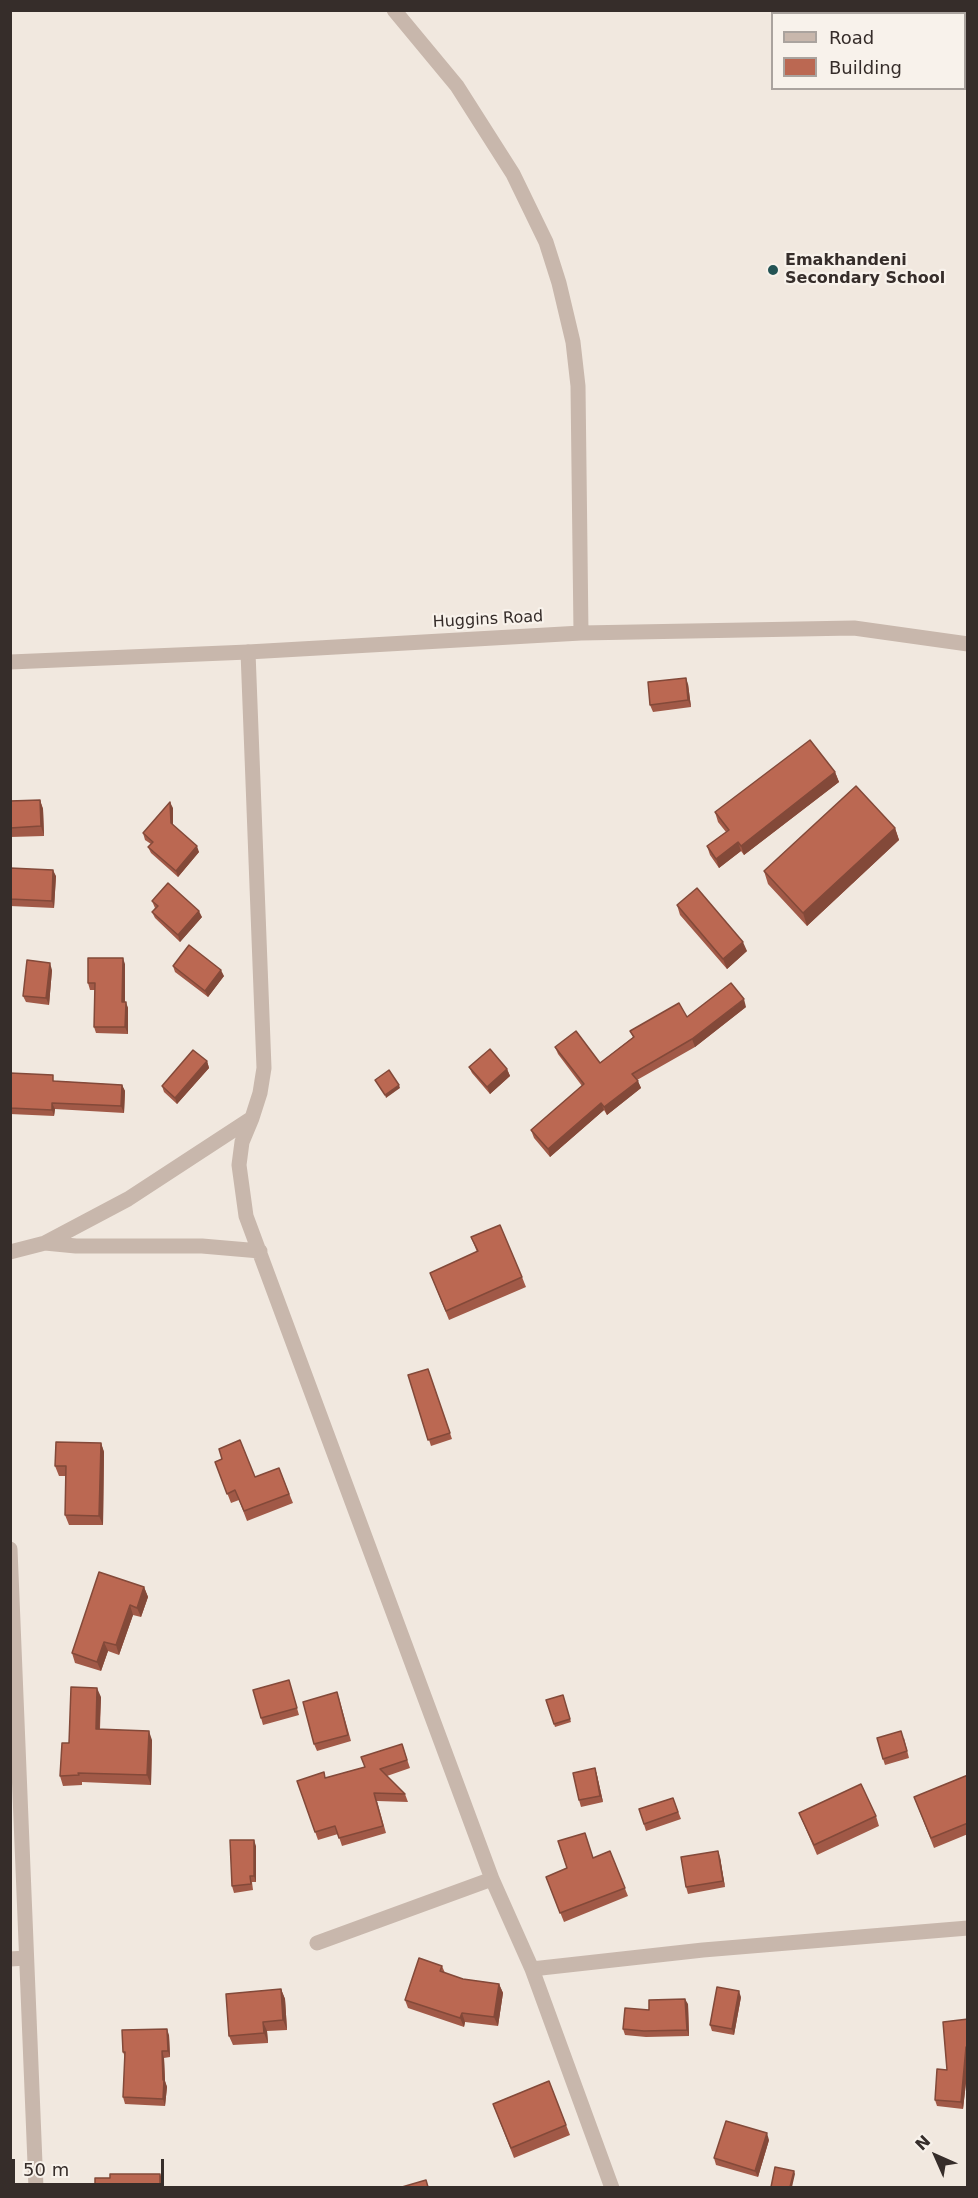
<!DOCTYPE html>
<style>
body{margin:0}
#map{position:relative;width:978px;height:2198px;overflow:hidden;background:#f1e8df;font-family:"DejaVu Sans",sans-serif}
canvas{display:block}
.frame{position:absolute;inset:0;border:12px solid #362d2a;pointer-events:none}
.legend{position:absolute;left:771px;top:12px;width:195px;height:78px;box-sizing:border-box;background:#f8f2eb;border:2px solid #aaa39e;margin:0;padding:8px 10px;list-style:none;font-size:18px;color:#362d2a}
.legend li{display:flex;align-items:center;gap:12px;height:30px}
.legend b{width:30px;border:2px solid #aaa39e}
.north{position:absolute;left:906px;top:2126px;width:60px;height:60px;-webkit-text-stroke:4px #f8f2eb;paint-order:stroke;rotate:315deg;font-size:16px;font-weight:700;line-height:24px;text-align:center;color:#362d2a}
.north::after{content:'';display:block;margin:auto;width:21px;height:27px;background:#362d2a;clip-path:polygon(50% 0,100% 100%,50% 72%,0 100%)}
.scale{position:absolute;left:12px;top:2159px;width:152px;height:27px;box-sizing:border-box;border:3px solid #362d2a;border-top:0;padding-left:8px;font-size:18px;line-height:21px;white-space:nowrap;color:#362d2a;-webkit-text-stroke:4px #f8f2eb;paint-order:stroke}
</style>
<div id="map">
<canvas width="978" height="2198"></canvas>
<div class="frame"></div>
<ul class="legend">
<li><b style="height:8px;background:#c8b7ac"></b>Road</li>
<li><b style="height:16px;background:#bb6852"></b>Building</li>
</ul>
<div class="north">N</div>
<div class="scale">50 m</div>
</div>
<script>
const c = document.querySelector('canvas').getContext('2d');
c.lineJoin = 'round';
function strokePath(path, color, width, dash) {
  c.strokeStyle = color;
  c.lineWidth = width;
  c.lineCap = dash ? 'butt' : 'round';
  c.setLineDash(dash || []);
  c.stroke(path);
}
function fillPath(path, color) {
  c.fillStyle = color;
  c.fill(path, 'evenodd');
}
function drawText(font, color, halo, rows, align = 'center') {
  c.font = font + ' "DejaVu Sans",sans-serif';
  c.lineWidth = 4.5;
  c.setLineDash([]);
  c.textBaseline = 'middle';
  c.strokeStyle = halo;
  c.fillStyle = color;
  for (const [text, x, y, turn = 0] of rows) {
    c.save();
    c.translate(x, y);
    c.rotate((+turn || 0) * Math.PI / 180);
    c.textAlign = isNaN(turn) ? turn : align;
    if (halo) c.strokeText(text, 0, 0);
    c.fillText(text, 0, 0);
    c.restore();
  }
}
strokePath(new Path2D(`
 M252 1118 242 1142 239 1165 246 1216 492 1879 532 1969 612 2188
 M45 1243 76 1246H202L260 1251
 M10 1252 45 1243 128 1199 252 1118 260 1093 264 1068 248 652
 M10 1549 36 2188
 M317 1943 492 1879
 M10 1959 26 1958
 M532 1969 703 1950 968 1928`), '#c8b7ac', 15);
strokePath(new Path2D(`
 M394 10 457 86 513 174 546 242 559 283 573 342 578 386 581 633
 M10 662 248 652 581 633 854 628 968 644`), '#c8b7ac', 15);
fillPath(new Path2D(`
 M688 684 691 707 653 712 650 705Z
 M835 772 839 782 744 855 741 851 719 868 710 855 707 846 726 832 718 822 715 812Z
 M40 800 43 809 44 836 10 837V801Z
 M173 808V825L199 852 178 877 151 853 148 847 151 844 145 840 143 833Z
 M895 828 899 840 807 926 768 884 764 871Z
 M10 868 56 876 54 908 10 906Z
 M152 901 202 917 180 942 155 918 152 912 155 908Z
 M677 905 747 951 727 969 680 915Z
 M125 964V1002L128 1008V1034L96 1033 94 1027 95 990H90L88 983Z
 M173 966 224 976 208 997 175 972Z
 M52 970 49 1005 26 1002 23 996Z
 M746 1007 695 1047 637 1080 641 1088 607 1115 604 1110 550 1157 534 1138 531 1130 582 1086 558 1054 555 1047 600 1063 633 1037 630 1031 687 1017Z
 M207 1061 209 1068 177 1104 164 1092 162 1086Z
 M469 1067 507 1069 510 1076 490 1094 472 1073Z
 M10 1073 56 1081 122 1085 125 1091 124 1113 55 1109 54 1116 10 1114Z
 M471 1237 522 1277 526 1287 449 1320 430 1273 477 1252Z
 M428 1369 452 1439 431 1446 408 1375Z
 M101 1443 104 1452 103 1525H69L65 1515 66 1476H59L55 1466Z
 M215 1462 255 1477 279 1468 293 1503 247 1521 239 1500 231 1503Z
 M144 1587 148 1597 141 1617 133 1615 119 1655 108 1651 101 1671 75 1663 72 1653Z
 M291 1687 299 1715 263 1725 261 1718Z
 M563 1695 571 1722 555 1727 546 1700Z
 M101 1697 100 1729 152 1740 151 1785 82 1782V1785L63 1786 60 1776 69 1743Z
 M339 1698 351 1741 317 1751 314 1744Z
 M904 1738 909 1758 885 1765 883 1759Z
 M402 1744 410 1768 387 1776 405 1794 408 1802 377 1801 386 1833 342 1846 338 1834 318 1840 297 1781 325 1778 365 1767Z
 M595 1768 597 1775 603 1802 581 1807 579 1800Z
 M968 1775V1834L934 1848 914 1797Z
 M673 1798 681 1819 646 1831 639 1809Z
 M799 1813 876 1816 879 1826 817 1855Z
 M585 1833 593 1858 610 1851 628 1896 564 1922 546 1877 567 1868Z
 M256 1846V1882H252L253 1890 234 1893 232 1886Z
 M720 1857 725 1887 688 1894 686 1887Z
 M442 1966 445 1973 463 1979 499 1984 503 1993 498 2026 465 2022 464 2027 408 2008 405 2000Z
 M281 1989 285 1999 287 2030 267 2031 268 2043 233 2045 229 2036Z
 M741 1997 734 2035 712 2031 710 2025Z
 M688 2004 689 2036 646 2037 625 2035 623 2029 649 2010Z
 M968 2019V2065L963 2109 937 2106 935 2100Z
 M169 2035 170 2057 164 2058 165 2081 167 2087 165 2106 125 2104 123 2097 125 2057 123 2052Z
 M549 2081 570 2135 514 2158 493 2104Z
 M769 2140 758 2177 716 2165 714 2158Z`), '#a15947');
fillPath(new Path2D(`
 M686 678 688 684 691 707 688 700Z
 M835 772 839 782 744 855 741 846Z
 M40 800 43 809 44 836 41 826Z
 M170 802 173 808V830L171 823Z
 M895 828 899 840 807 926 803 913Z
 M738 842 741 851 719 868 716 859Z
 M197 846 199 852 178 877 176 871Z
 M53 870 56 876 54 908 52 901Z
 M199 911 202 917 180 942 178 935Z
 M743 942 747 951 727 969 723 959Z
 M123 958 125 964V1008L122 1002Z
 M50 963 52 970 49 1005 46 998Z
 M221 970 224 976 208 997 205 991Z
 M744 999 746 1007 695 1047 692 1039Z
 M126 1002 128 1008V1034L125 1027Z
 M207 1061 209 1068 177 1104 175 1098Z
 M507 1069 510 1076 490 1094 487 1087Z
 M638 1081 641 1088 607 1115 604 1107Z
 M122 1085 125 1091 124 1113 121 1106Z
 M399 1085 400 1088 386 1098 385 1095Z
 M52 1103 55 1109 54 1116 52 1110Z
 M601 1103 604 1110 550 1157 548 1149Z
 M101 1443 104 1452 103 1525 99 1516Z
 M144 1587 148 1597 141 1617 137 1608Z
 M130 1605 133 1615 119 1655 116 1645Z
 M104 1642 108 1651 101 1671 97 1662Z
 M97 1688 101 1697 99 1738 96 1729Z
 M149 1731 152 1740 151 1785 147 1775Z
 M595 1768 597 1775 603 1802 600 1796Z
 M254 1840 256 1846V1882L254 1876Z
 M718 1851 720 1857 725 1887 723 1881Z
 M499 1984 503 1993 498 2026 494 2017Z
 M281 1989 285 1999 287 2030 283 2020Z
 M739 1991 741 1997 734 2035 732 2029Z
 M685 1999 688 2004 689 2036 687 2030Z
 M462 2013 465 2022 464 2027 460 2018Z
 M263 2022 267 2031 268 2043 264 2033Z
 M167 2029 169 2035 170 2057 168 2051Z
 M966 2047 968 2050V2065L963 2109 961 2102Z
 M162 2051 164 2058 165 2081 167 2087 165 2106 163 2099Z
 M767 2133 769 2140 758 2177 755 2171Z
 M794 2171 795 2174 792 2187H790Z
 M160 2174 164 2183V2187H160Z`), '#834939');
const building = new Path2D(`
 M686 678 688 700 650 705 648 682Z
 M810 740 835 772 741 846 738 842 716 859 707 846 729 830 715 812Z
 M856 786 895 828 803 913 764 871Z
 M40 800 41 826 10 828V801Z
 M170 802 171 823 197 846 176 871 148 847 153 842 143 833Z
 M10 868 53 870 52 901 10 899Z
 M168 883 199 911 178 935 152 912 158 906 152 901Z
 M697 888 743 942 723 959 677 905Z
 M189 945 221 970 205 991 173 966Z
 M88 958H123L122 1002H126L125 1027H94L95 983H88Z
 M27 960 50 963 46 998 23 996Z
 M731 983 744 999 692 1039 632 1074 638 1081 604 1107 601 1103 548 1149 531 1130 584 1084 555 1047 576 1031 600 1063 634 1037 630 1031 679 1003 687 1017Z
 M490 1049 507 1069 487 1087 469 1067Z
 M193 1050 207 1061 175 1098 162 1086Z
 M389 1070 399 1085 385 1095 375 1080Z
 M10 1073 53 1075V1081L122 1085 121 1106 52 1103V1110L10 1108Z
 M500 1225 522 1277 446 1311 430 1273 478 1251 471 1237Z
 M428 1369 450 1433 428 1440 408 1375Z
 M240 1440 255 1477 279 1468 289 1494 244 1511 235 1490 227 1494 215 1462 222 1459 219 1449Z
 M56 1442 101 1443 99 1516 65 1515 66 1466H55Z
 M99 1572 144 1587 137 1608 130 1605 116 1645 104 1642 97 1662 72 1653Z
 M289 1680 297 1708 261 1718 253 1690Z
 M71 1687 97 1688 96 1729 149 1731 147 1775 78 1773 79 1775 60 1776 62 1743H69Z
 M337 1692 348 1735 314 1744 303 1702Z
 M563 1695 570 1719 554 1724 546 1700Z
 M901 1731 907 1751 883 1759 877 1738Z
 M402 1744 407 1760 380 1769 405 1794 374 1793 383 1826 339 1838 335 1826 315 1832 297 1781 324 1772 325 1778 365 1767 361 1757Z
 M595 1768 600 1796 579 1800 573 1773Z
 M968 1775V1823L931 1838 914 1797Z
 M861 1784 876 1816 814 1845 799 1813Z
 M673 1798 678 1812 644 1824 639 1809Z
 M585 1833 593 1858 610 1851 625 1888 560 1913 546 1877 567 1868 558 1841Z
 M230 1840H254V1876H250L251 1884 232 1886Z
 M718 1851 723 1881 686 1887 681 1857Z
 M419 1958 442 1966 440 1971 463 1979 499 1984 494 2017 462 2013 460 2018 405 2000Z
 M717 1987 739 1991 732 2029 710 2025Z
 M281 1989 283 2020 263 2022 264 2033 229 2036 226 1994Z
 M685 1999 687 2030 644 2031 623 2029 625 2008 649 2010V2000Z
 M968 2019V2047H966L961 2102 935 2100 937 2069 947 2070 943 2022Z
 M167 2029 168 2051H162L163 2080H164L163 2099 123 2097 125 2052H123L122 2030Z
 M549 2081 566 2125 511 2148 493 2104Z
 M726 2121 767 2133 755 2171 714 2158Z
 M775 2167 794 2171 790 2187H771Z
 M110 2174H160V2187H95V2178H110Z
 M426 2180 428 2187H402Z`);
fillPath(building, '#bb6852');
strokePath(building, '#834939', 1.5);
for (const [x, y, r, color] of [
 [773,270,6,"#235354"]
]) {
  const dot = new Path2D();
  dot.arc(x, y, r, 0, 2 * Math.PI);
  c.fillStyle = color;
  c.fill(dot);
  strokePath(dot, '#f8f2eb', 2);
}
drawText('bold 16px', '#362d2a', '#f8f2eb', [
 ["Emakhandeni",785,261],
 ["Secondary School",785,279]
], 'left');
drawText('16px', '#362d2a', '#f8f2eb', [
 ["Huggins Road",488,620,-3]
]);
</script>
